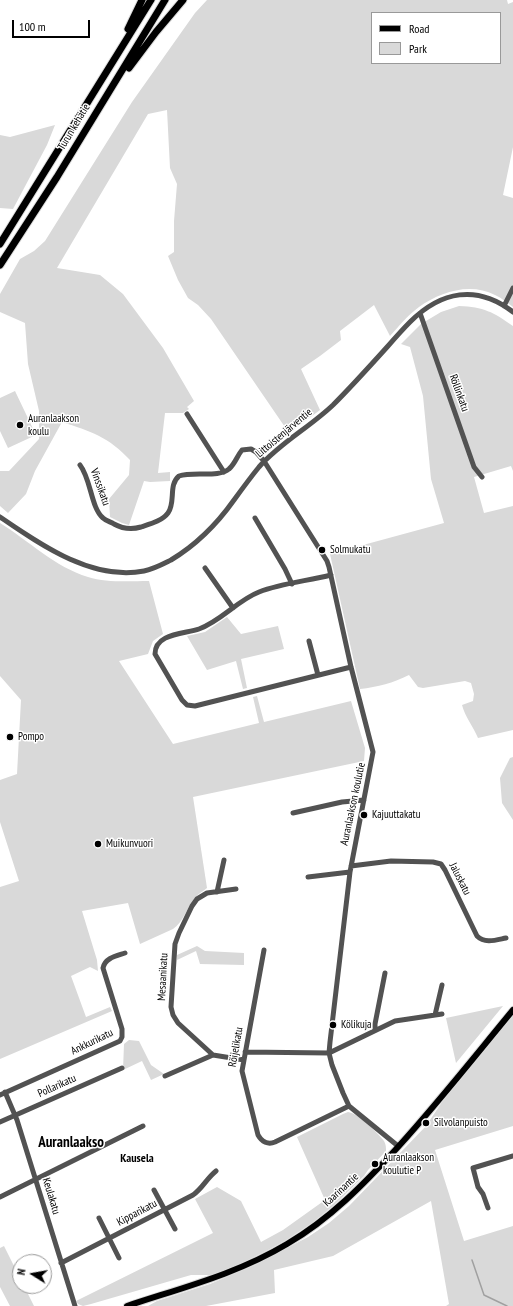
<!DOCTYPE html>
<meta charset="utf-8">
<style>
body{margin:0}
#map{position:relative;width:513px;height:1306px;overflow:hidden;background:#fff;font-family:"PT Sans Narrow",sans-serif}
canvas{display:block}
.legend{position:absolute;left:371px;top:12px;width:130px;height:52px;box-sizing:border-box;background:#fff;border:1px solid #999;margin:0;padding:5px 7px;list-style:none;font-size:12px;color:#000}
.legend li{display:flex;align-items:center;gap:8px;height:20px}
.legend b{width:20px;border:1px solid #999}
.north{position:absolute;left:12px;top:1254px;width:40px;height:40px;box-sizing:border-box;background:#fff;border:1px solid #999;border-radius:50%;rotate:281deg;font-size:11px;font-weight:700;line-height:16px;text-align:center;color:#000}
.north::after{content:'';display:block;margin:auto;width:14px;height:18px;background:#000;clip-path:polygon(50% 0,100% 100%,50% 72%,0 100%)}
.scale{position:absolute;left:12px;top:20px;width:78px;height:18px;box-sizing:border-box;border:2px solid #000;border-top:0;padding-left:5px;font-size:12px;line-height:14px;white-space:nowrap;color:#000;-webkit-text-stroke:3px #fff;paint-order:stroke}
</style>
<div id="map">
<canvas width="513" height="1306"></canvas>
<ul class="legend">
<li><b style="height:5px;background:#000"></b>Road</li>
<li><b style="height:11px;background:#d9d9d9"></b>Park</li>
</ul>
<div class="north">N</div>
<div class="scale">100 m</div>
</div>
<script>
const c = document.querySelector('canvas').getContext('2d');
c.lineJoin = 'round';
function fillPath(path, color) {
  c.fillStyle = color;
  c.fill(path, 'evenodd');
}
function strokePath(path, color, width, dash) {
  c.strokeStyle = color;
  c.lineWidth = width;
  c.lineCap = dash ? 'butt' : 'round';
  c.setLineDash(dash || []);
  c.stroke(path);
}
function drawText(font, color, halo, rows, align = 'center') {
  c.font = font + ' "PT Sans Narrow",sans-serif';
  c.lineWidth = 3;
  c.setLineDash([]);
  c.textBaseline = 'middle';
  c.strokeStyle = halo;
  c.fillStyle = color;
  for (const [text, x, y, turn = 0] of rows) {
    c.save();
    c.translate(x, y);
    c.rotate((+turn || 0) * Math.PI / 180);
    c.textAlign = isNaN(turn) ? turn : align;
    if (halo) c.strokeText(text, 0, 0);
    c.fillText(text, 0, 0);
    c.restore();
  }
}
fillPath(new Path2D(`
 M207 0H507L508 4 513 2V147L503 195 513 198V307C507 303 502 298 495 295 470 282 440 292 419 307 408 315 399 326 390 336L374 305 340 331 341 340 320 356 301 369 320 410 289 433 211 319 198 305 188 298 178 280 168 256 174 252V221L177 184 170 168 167 110 148 114 57 268 100 275 123 294 163 348 194 401 187 407 189 409 183 413H165L158 473 170 472V481L150 482 144 481 129 525 122 523 110 517 109 499 129 475 130 460C109 437 90 431 62 422L35 471 26 494 8 513 0 506V471H9L39 439V411L28 364 25 323 0 312V294L20 259 34 251 45 241 132 102 195 13ZM372 13H500V63H372Z
 M55 125 47 145 13 209 0 208V135L10 137Z
 M459 306C484 307 493 312 513 326V471L511 466 474 477 484 513 513 506V730L478 738C473 726 465 717 462 705L473 701 474 694 471 683 465 681 423 688 418 687 409 675C393 683 378 687 360 689L330 554 444 523 431 479 423 396 410 347 401 344 421 324 441 312Z
 M15 391 36 435 8 448 0 431V398Z
 M0 523C29 541 55 567 88 577 107 583 130 581 149 581L163 634 153 641 148 654 119 661 173 744 259 723 253 697 257 696 264 722 351 701 365 748 364 761 193 797 207 888C202 892 196 895 193 901 186 910 183 922 173 929L140 944 128 903 82 911 97 960 98 971 90 967 71 976 86 1017 110 1007 112 1011 0 1059V887L19 881 0 822V780L17 774 21 700 0 676Z
 M227 617 241 634 278 626 284 649 241 659 247 688 243 689 236 661 207 670 187 636 205 632Z
 M513 757V820L502 803 500 778 510 758Z
 M197 946 205 951 244 953V965L200 964 196 951 177 960V955Z
 M503 1006 456 1063 446 1018Z
 M513 1015V1126L435 1150 464 1241 513 1226V1306H446L449 1304 431 1201 333 1256 274 1270 275 1293 206 1306H148L157 1301 210 1284 255 1265 308 1237 329 1223 349 1206 426 1126 442 1102Z
 M129 1040 139 1041 151 1065 164 1074 151 1080 142 1061 123 1070 124 1044Z
 M348 1112C358 1113 378 1133 384 1141 386 1144 386 1148 386 1151L368 1170 364 1176 333 1206 312 1223 288 1239 268 1250 226 1271 210 1275H191L91 1304 83 1306 78 1304 76 1301 213 1233 195 1199 217 1187 241 1201 261 1242 283 1230 325 1200 297 1137 343 1114Z
 M4 1246 20 1278V1286H24L34 1306H10L0 1287V1248Z`), '#d9d9d9');
strokePath(new Path2D(`
 M472 1260 484 1295 507 1306`), '#a0a0a0', 1.5);
const major = new Path2D(`
 M127 1306C181 1288 237 1274 287 1244 330 1219 364 1184 398 1147 438 1103 475 1056 513 1010`);
const highway = new Path2D(`
 M128 29 142 0
 M129 68 156 32 183 0
 M0 244 151 0
 M0 265 57 177 165 0`);
strokePath(major, '#dbdbdb', 8);
strokePath(highway, '#dbdbdb', 9);
strokePath(new Path2D(`
 M504 306 513 288
 M420 313 474 467 482 477
 M187 414 224 472
 M80 465C91 479 91 508 103 518 106 521 111 522 114 524 123 529 131 530 141 527 150 524 162 521 168 513 176 502 168 485 179 476 193 471 219 478 229 469 235 464 237 456 242 450L251 449 256 452 264 461 327 561 329 567 351 667 373 752 350 872 330 1042 329 1053 332 1065 343 1093 349 1106 398 1146
 M0 517C41 545 92 581 144 571 154 569 163 564 171 560 196 545 217 524 234 500 242 489 250 478 259 467 280 443 310 427 333 405 352 386 370 366 388 346 395 338 402 330 410 322 441 291 477 284 513 312
 M255 518 285 569 292 584
 M205 568 233 608
 M331 575C308 581 282 583 259 592 238 600 221 621 199 629 185 634 155 633 155 654L182 700 187 705 195 706 351 667
 M309 641 318 675
 M293 813 342 802 364 800
 M351 866 391 861 433 862 441 864 445 870 477 936C485 944 496 940 506 938
 M308 877 350 872
 M236 889 207 893 197 899 192 906 179 933 175 944 171 1007 173 1015 178 1023 213 1055 244 1060
 M217 892 224 860
 M264 950 242 1071 258 1135C262 1142 268 1145 275 1142L349 1106
 M435 1015 442 985
 M375 1030V1024L385 973
 M245 1052 329 1053 395 1021 442 1014
 M165 1076 213 1055
 M5 1092 17 1120 75 1306
 M0 1095 120 1041 122 1037V1029L103 968C105 958 116 956 125 953
 M0 1122 122 1068
 M154 1190 175 1229
 M0 1197 143 1126
 M488 1208 483 1194 478 1187 473 1168 513 1156
 M99 1218 119 1258
 M61 1263 193 1195C202 1189 207 1178 216 1171`), '#525252', 5);
strokePath(major, '#000', 6);
strokePath(highway, '#000', 7);
for (const [x, y, r, color] of [
 [20,425,4,"#000"],
 [322,550,4,"#000"],
 [10,737,4,"#000"],
 [364,815,4,"#000"],
 [98,844,4,"#000"],
 [333,1025,4,"#000"],
 [426,1123,4,"#000"],
 [375,1164,4,"#000"]
]) {
  const dot = new Path2D();
  dot.arc(x, y, r, 0, 2 * Math.PI);
  c.fillStyle = color;
  c.fill(dot);
  strokePath(dot, '#fff', 1.5);
}
drawText('11px', '#000', '#fff', [
 ["Turun kehätie",74,127,-59],
 ["Röllinkatu",459,393,70],
 ["Littoistenjärventie",284,433,-40],
 ["Vinssikatu",100,487,70],
 ["Auranlaakson koulutie",353,804,-78],
 ["Jaluskatu",460,879,63],
 ["Mesaanikatu",163,977,-87],
 ["Ankkurikatu",92,1042,-26],
 ["Röijelikatu",236,1047,-80],
 ["Pollarikatu",57,1086,-24],
 ["Kaarinantie",341,1190,-43],
 ["Keulakatu",51,1196,73],
 ["Kipparikatu",137,1213,-28]
]);
drawText('11px', '#000', '#fff', [
 ["Auranlaakson",28,419],
 ["koulu",28,432],
 ["Solmukatu",330,550],
 ["Pompo",18,737],
 ["Kajuuttakatu",372,815],
 ["Muikunvuori",106,844],
 ["Kölikuja",341,1025],
 ["Silvolanpuisto",434,1123],
 ["Auranlaakson",383,1158],
 ["koulutie P",383,1171]
], 'left');
drawText('bold 12px', '#000', '#fff', [
 ["Kausela",137,1159]
]);
drawText('bold 15px', '#000', '#fff', [
 ["Auranlaakso",71,1143]
]);
</script>
